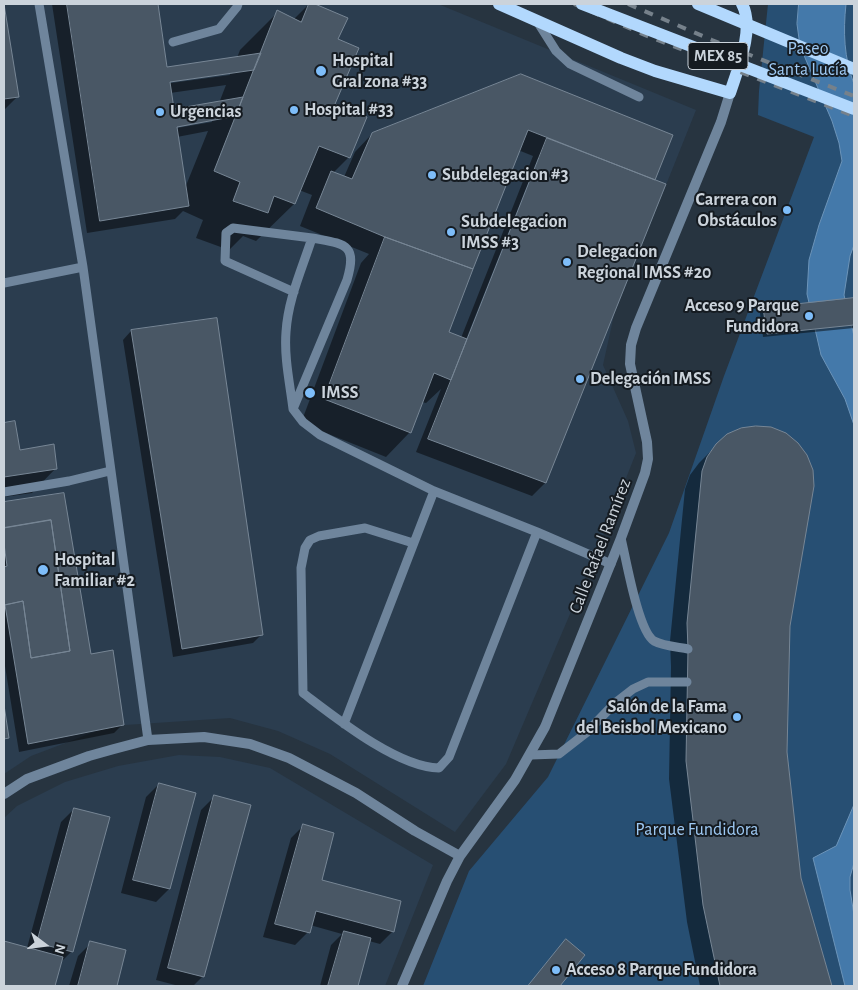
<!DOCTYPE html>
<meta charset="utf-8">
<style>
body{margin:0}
#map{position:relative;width:858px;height:990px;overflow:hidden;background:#273440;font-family:"Alegreya Sans",sans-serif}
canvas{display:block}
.frame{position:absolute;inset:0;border:5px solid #cbd3db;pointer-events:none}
.north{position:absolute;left:20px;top:920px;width:50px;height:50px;-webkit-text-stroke:4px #151b21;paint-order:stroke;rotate:105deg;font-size:14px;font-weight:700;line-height:20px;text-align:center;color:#cbd3db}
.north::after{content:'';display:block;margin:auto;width:18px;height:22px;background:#cbd3db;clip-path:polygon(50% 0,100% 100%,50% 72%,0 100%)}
</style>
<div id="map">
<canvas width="858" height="990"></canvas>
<div class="frame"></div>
<div class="north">N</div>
</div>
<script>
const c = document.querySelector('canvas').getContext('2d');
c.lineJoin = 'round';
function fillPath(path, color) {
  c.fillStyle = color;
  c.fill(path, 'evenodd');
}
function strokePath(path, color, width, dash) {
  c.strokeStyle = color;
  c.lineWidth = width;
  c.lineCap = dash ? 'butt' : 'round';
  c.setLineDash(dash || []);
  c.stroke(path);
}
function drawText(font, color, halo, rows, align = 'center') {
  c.font = font + ' "Alegreya Sans",sans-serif';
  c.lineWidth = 4;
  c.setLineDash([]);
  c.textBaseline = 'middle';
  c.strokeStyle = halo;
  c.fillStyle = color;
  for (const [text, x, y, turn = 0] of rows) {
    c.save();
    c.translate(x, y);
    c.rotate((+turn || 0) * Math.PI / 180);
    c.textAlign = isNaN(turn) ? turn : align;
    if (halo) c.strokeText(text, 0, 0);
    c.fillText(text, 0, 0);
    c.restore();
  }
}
fillPath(new Path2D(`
 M4 4H438L696 110 614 315 603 365 628 421 636 453 599 546 506 764 455 832 330 754 278 731 230 718 110 726 31 756 4 774Z
 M179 755 220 757 270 768 433 865 385 986H4V818L17 806 65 782 118 766Z`), '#2b3d4f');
fillPath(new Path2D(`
 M768 4H854V986H423L469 871 548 777 669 533 724 376 814 137 758 115 759 91Z`), '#274f73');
const water = new Path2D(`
 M799 4H846C843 32 844 58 854 84V245L850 256 844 295 854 336V425L845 399 821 355 807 294 809 260 819 225 842 161 839 143 832 121 800 46 797 24Z
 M854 805V863L850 877V890L854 915V986H845L813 858 836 846Z`);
fillPath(water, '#4479aa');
strokePath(water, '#6c94b9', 1);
fillPath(new Path2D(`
 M52 4H157L166 68 237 58 240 50 278 12 294 19 309 4H312L346 18 336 40 334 105 349 157 333 173 344 177 355 152 372 134 521 76 654 180 545 483 532 496 416 452 441 389 426 403 422 402 410 432 386 457 301 423 361 263 369 254 300 226 312 195 299 190 294 204 256 241 243 236 229 250 196 238 203 220 183 211 175 219 87 233ZM230 72V75L164 84V82ZM226 85 219 103 173 110 170 93ZM212 119V122L171 129 170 127ZM208 131 185 188 177 137ZM518 150 533 156 461 338 448 333ZM538 158H540L463 353 461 352Z
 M4 6 18 96 4 110Z
 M854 299V328L763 337 760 313 764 309Z
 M131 331 261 635 253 643 173 657 123 340Z
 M14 423 19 452 56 468 32 493 4 497V425Z
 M717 445 789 626 786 752 800 878 832 986H700L687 922 669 779 671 667 670 641 685 489 690 475 699 463Z
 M63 494 90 655 123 724 114 733 19 752 4 660V504Z
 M159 784 195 794 169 889 156 902 121 893 146 797Z
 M214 797 203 976 193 986H179L156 980 201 810Z
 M74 809 72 951 60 963 54 986H4V942L27 948 61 822Z
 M304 825 321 881 393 931 380 944 369 941 357 986H320L331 945 342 934 310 925 308 932 295 945 263 937 291 838Z
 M91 943 125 951 115 986H69L78 956Z`), '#0007');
const building = new Path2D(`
 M4 4 19 97 4 99Z
 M67 4H158L167 67 261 53 254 70 170 82 174 109 243 97 236 116 177 127 189 206 100 221Z
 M309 4H315L348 18 338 39 359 48 335 104 367 117 350 158 319 146 295 204 274 196 268 213 233 201 240 182 214 171 277 10 301 22Z
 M521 74 673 135 655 180 528 130 473 269 385 237 316 208 331 171 352 179 372 133Z
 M547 138 666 184 546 483 428 439Z
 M385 237 473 269 449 332 467 339 451 380 434 373 411 433 324 399Z
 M854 298V325L767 334 763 308Z
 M217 318 263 635 182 649 131 330Z
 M15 421 20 450 54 444 57 469 4 477V423Z
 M756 426 771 427 786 433 798 443 807 455 813 470 814 486 790 626 787 752 801 878 832 986H720L703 905 686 761 688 649 687 623 702 471 707 457 716 444 727 434 741 428Z
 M64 493 91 654 113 650 124 725 28 744 5 605 23 601 31 658 70 651 51 520 4 528V502Z
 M51 520 70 651 31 658 23 601 4 605V567L7 566 4 544V528Z
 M4 705 9 738 4 739Z
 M159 783 196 793 170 889 133 880Z
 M214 795 251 805 204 977 168 968Z
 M74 808 110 817 73 952 37 943Z
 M303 824 334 833 322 880 401 901 394 932 316 911 310 933 275 924Z
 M344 931 371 938 358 986H328Z
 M566 939 585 955 560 986H528Z
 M4 941 63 957 55 986H4Z
 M90 941 126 950 117 986H78Z`);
fillPath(building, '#495765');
strokePath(building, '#778695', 1);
strokePath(new Path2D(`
 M39 4 83 267 148 740
 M537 21 556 51 570 64 639 97
 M173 42 219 29 237 7 238 4
 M312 238C344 244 358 243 347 280L293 409C290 384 284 358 286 332 288 299 302 269 312 238Z
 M4 283 83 267
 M294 292 225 261 226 233 233 228 312 238
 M293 409 303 422 320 435 434 491 537 532 611 564
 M4 492 69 481 110 471
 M621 538C626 558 638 631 654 641 663 646 678 647 688 649
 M413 543 365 528 319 536 310 540 305 548 301 568 303 693C336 718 397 767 439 768L449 757 537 532
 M344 724 434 491
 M531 755 559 754 586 733 615 703 633 689 648 682H687`), '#6f859c', 9);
strokePath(new Path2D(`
 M4 794 27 779 89 756 114 749 148 740 204 737 250 744 289 758 356 793 415 831 460 856
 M402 986 447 881 460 856 515 780 545 727 621 538 645 473 648 459 647 442 630 364 631 345 636 328 721 122 730 93`), '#6f859c', 10);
strokePath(new Path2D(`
 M499 4 621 58 655 71 730 93C738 68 755 28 742 4`), '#b2d8fd', 12);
strokePath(new Path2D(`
 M574 4 647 36 854 116
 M628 4 712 40 854 96`), '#76818b', 4, [9, 9]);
strokePath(new Path2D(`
 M582 4 854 109
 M698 4 854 69`), '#b2d8fd', 12);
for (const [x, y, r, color] of [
 [321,71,6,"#7ebdf9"],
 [294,110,5,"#7ebdf9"],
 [160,112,5,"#7ebdf9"],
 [432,175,5,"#7ebdf9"],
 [787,210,5,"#7ebdf9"],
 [451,232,5,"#7ebdf9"],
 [567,262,5,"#7ebdf9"],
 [809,316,5,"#7ebdf9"],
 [580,379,5,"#7ebdf9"],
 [310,393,6,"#7ebdf9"],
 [43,570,6,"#7ebdf9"],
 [737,717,5,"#7ebdf9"],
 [556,970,5,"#7ebdf9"]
]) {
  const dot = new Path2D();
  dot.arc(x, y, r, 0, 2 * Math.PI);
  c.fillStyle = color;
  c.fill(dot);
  strokePath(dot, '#151b21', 2);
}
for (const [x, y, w] of [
 [718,56,60]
]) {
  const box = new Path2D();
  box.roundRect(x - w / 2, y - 13.5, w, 27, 4);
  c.fillStyle = '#151b21';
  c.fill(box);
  strokePath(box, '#cbd3db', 1);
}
drawText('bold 16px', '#cbd3db', null, [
 ["MEX 85",718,56]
]);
drawText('18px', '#9ec9f3', '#151b21', [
 ["Paseo",808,49],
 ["Santa Lucía",808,70],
 ["Parque Fundidora",697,830]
]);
drawText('bold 18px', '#cbd3db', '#151b21', [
 ["Hospital",332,61],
 ["Gral zona #33",332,82],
 ["Hospital #33",304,110],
 ["Urgencias",170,112],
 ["Subdelegacion #3",442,175],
 ["Carrera con",777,200,"right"],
 ["Obstáculos",777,221,"right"],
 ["Subdelegacion",461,222],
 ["IMSS #3",461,243],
 ["Delegacion",577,252],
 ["Regional IMSS #20",577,273],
 ["Acceso 9 Parque",799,306,"right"],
 ["Fundidora",799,327,"right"],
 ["Delegación IMSS",590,379],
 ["IMSS",321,393],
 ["Hospital",54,560],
 ["Familiar #2",54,581],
 ["Salón de la Fama",727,707,"right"],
 ["del Beisbol Mexicano",727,728,"right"],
 ["Acceso 8 Parque Fundidora",566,970]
], 'left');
drawText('18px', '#cbd3db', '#151b21', [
 ["Calle Rafael Ramírez",600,546,-69]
]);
</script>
